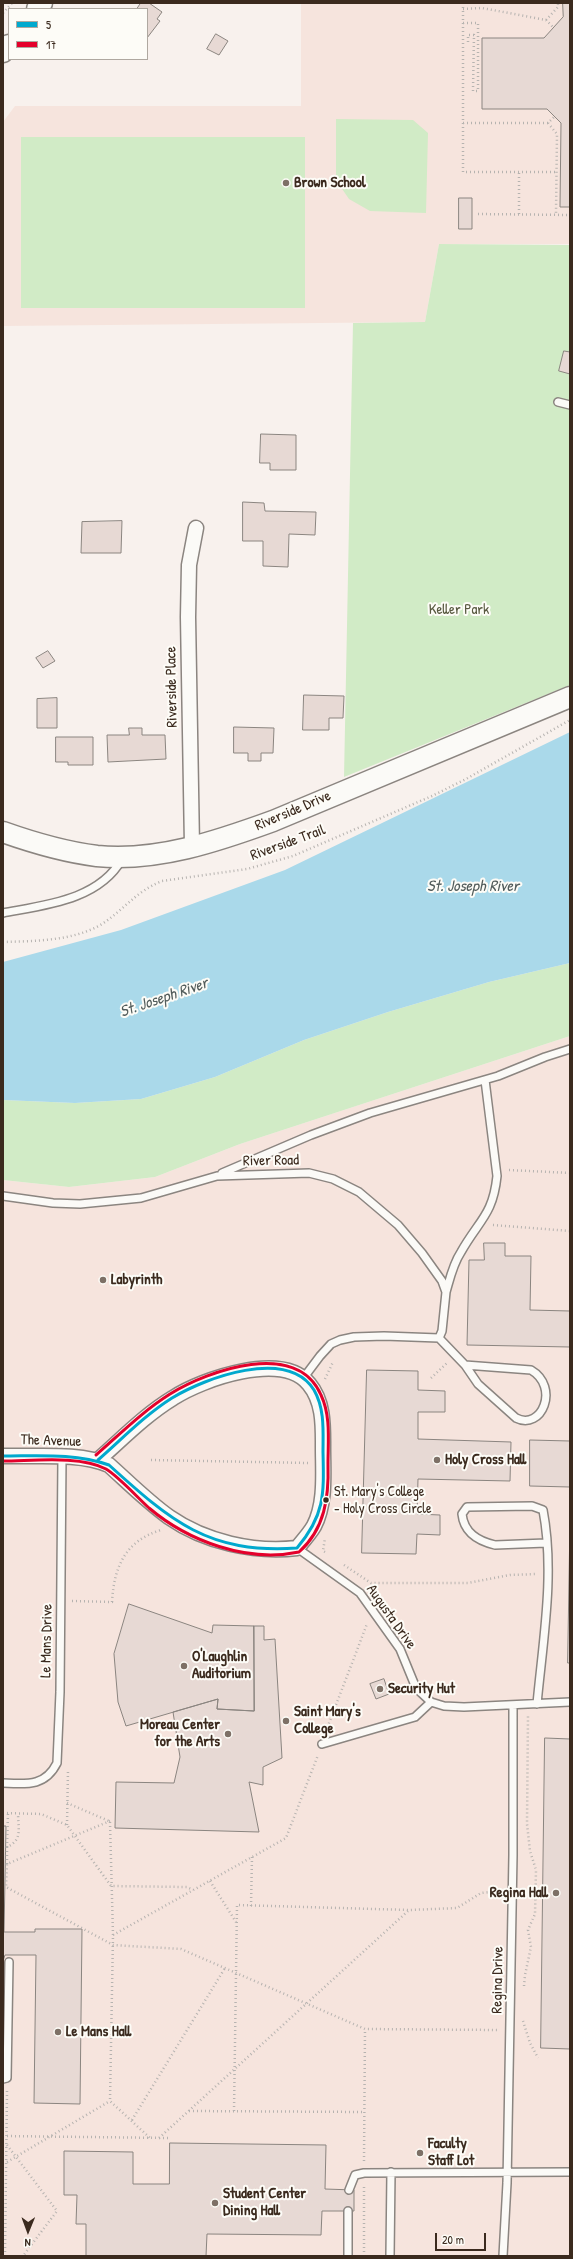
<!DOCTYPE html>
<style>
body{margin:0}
#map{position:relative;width:573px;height:2259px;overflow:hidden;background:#f8f1ed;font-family:"Patrick Hand",sans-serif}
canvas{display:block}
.frame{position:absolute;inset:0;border:4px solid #3b2a1e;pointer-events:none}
.legend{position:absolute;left:8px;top:8px;width:140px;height:52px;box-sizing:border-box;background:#fdfcf7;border:1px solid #afa8a0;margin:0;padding:5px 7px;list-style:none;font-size:12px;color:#3b2a1e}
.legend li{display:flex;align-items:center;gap:8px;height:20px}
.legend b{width:20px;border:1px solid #afa8a0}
.north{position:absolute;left:8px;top:2211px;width:40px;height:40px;-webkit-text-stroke:3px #fdfcf7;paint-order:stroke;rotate:181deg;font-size:11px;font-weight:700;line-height:16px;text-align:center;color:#3b2a1e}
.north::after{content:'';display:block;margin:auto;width:14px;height:18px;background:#3b2a1e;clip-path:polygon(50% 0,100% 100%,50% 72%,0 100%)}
.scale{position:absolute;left:435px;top:2233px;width:51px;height:18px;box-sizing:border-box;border:2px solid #3b2a1e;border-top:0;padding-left:5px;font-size:12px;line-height:14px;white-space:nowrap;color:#3b2a1e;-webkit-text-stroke:3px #fdfcf7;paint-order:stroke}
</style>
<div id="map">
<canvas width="573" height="2259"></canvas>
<div class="frame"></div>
<ul class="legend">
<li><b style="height:5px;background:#00a9ce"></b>5</li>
<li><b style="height:5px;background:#e4002b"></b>17</li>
</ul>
<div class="north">N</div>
<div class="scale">20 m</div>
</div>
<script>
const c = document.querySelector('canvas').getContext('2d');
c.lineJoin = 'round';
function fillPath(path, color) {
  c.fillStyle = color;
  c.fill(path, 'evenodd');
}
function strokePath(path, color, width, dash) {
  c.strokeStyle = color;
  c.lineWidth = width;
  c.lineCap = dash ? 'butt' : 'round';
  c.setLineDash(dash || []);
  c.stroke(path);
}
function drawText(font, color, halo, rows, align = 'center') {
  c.font = font + ' "Patrick Hand",sans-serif';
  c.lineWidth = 4;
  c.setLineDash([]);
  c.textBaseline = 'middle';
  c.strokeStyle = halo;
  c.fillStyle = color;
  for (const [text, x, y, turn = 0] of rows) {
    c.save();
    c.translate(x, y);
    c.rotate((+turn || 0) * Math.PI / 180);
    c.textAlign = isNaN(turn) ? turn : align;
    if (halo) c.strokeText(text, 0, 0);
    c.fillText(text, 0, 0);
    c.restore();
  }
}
fillPath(new Path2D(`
 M301 3H570V244H439L425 322 3 326V122L15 106H301Z
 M570 1036V2256H3V1180L69 1187 155 1177 240 1144Z`), '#f6e4dd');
fillPath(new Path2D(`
 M336 119 413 120 428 133 426 213 370 211 349 199 336 180Z
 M21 137H305V308H21Z
 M439 244 570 245V685L344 777 353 323 425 322Z
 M570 963V1036L240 1144 155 1177 69 1187 3 1180V1100L75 1103 141 1099 215 1077 304 1040 388 1012 489 982Z`), '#d1ebc6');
fillPath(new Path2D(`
 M570 732V963L489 982 388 1012 304 1040 215 1077 141 1099 75 1103 3 1100V962L121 930 285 870Z`), '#aad9ea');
const building = new Path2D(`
 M141 3H149L162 12 157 19 160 21 147 38V9H137Z
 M563 3H570V207H560L561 123 547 109H482V38H544L563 17Z
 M216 34 228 41 219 55 207 49Z
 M459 198H472V229H459Z
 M564 351 570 352V374L559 371Z
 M261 434 296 435V470H270V463H260Z
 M243 502 264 503 265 511 316 512 315 535 289 534 288 567 263 566V541H243Z
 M122 521 121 553H81L82 522Z
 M48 651 55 661 43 668 36 658Z
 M304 695 344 696 343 718H329V730H303Z
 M57 698V728H37V699Z
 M234 727 274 728 273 753H261V761H248V753H234Z
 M129 728H142V735H165L166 759 108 762 107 735H129Z
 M56 737H93V765H68V762H56Z
 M484 1243H505V1256H531L530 1310 570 1311V1347L467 1345 469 1260H484Z
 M367 1370 418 1371V1390L445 1391V1412H418V1439L511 1442 510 1481 418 1479 417 1514 440 1515V1535L417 1534 416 1554 362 1553Z
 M530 1440 570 1441V1487L530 1486Z
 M570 1522V1663H568Z
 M129 1604 212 1633 213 1625 254 1626V1711L217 1709 218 1699 126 1726 118 1702 114 1654Z
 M254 1626H264V1640L275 1639 282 1758 263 1767V1785L249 1782 259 1832 115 1828 116 1782 174 1783 180 1757 173 1712 218 1699 217 1709 254 1711Z
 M384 1679 389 1694 376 1699 370 1684Z
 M545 1738 570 1739V2049L541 2048Z
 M3 1826H6L4 1932H35V1929H82L80 2104 34 2103 36 1955H5L3 1961Z
 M170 2143 326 2145 325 2189 354 2190V2211H322L321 2235 207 2234 206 2256H86V2224H76L77 2195H64V2151L133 2152V2184H169Z`);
fillPath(building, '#e7d9d4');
strokePath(building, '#8b8580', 1);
const lane = new Path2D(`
 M558 402 570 405
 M3 913C45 905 99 900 122 859
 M222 1173 311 1135 370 1113 498 1076 545 1057 570 1049
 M3 1196 53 1203 80 1204 141 1198 217 1176 309 1173 333 1179 359 1192 398 1225 422 1253 442 1281 446 1292 442 1331 439 1338
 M446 1292C450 1278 453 1264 461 1252 479 1220 493 1215 497 1176L485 1080
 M465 1365 531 1370C560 1387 542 1431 516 1418L478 1384Z
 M302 1380 320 1356 331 1344 340 1340 354 1337 384 1336 439 1338 465 1365
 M297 1548 360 1593 400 1649 416 1688 431 1702 444 1706 464 1707 570 1702
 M537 1704C543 1640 555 1573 543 1510L532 1506 467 1507 462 1514C464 1533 478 1541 495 1545L546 1543
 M322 1744 415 1717 431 1702
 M3 1783C26 1784 45 1787 57 1763L60 1692 62 1457
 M3 2079 7 2078 9 1962
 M349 2190 355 2175 364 2173 570 2172
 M348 2256V2211
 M390 2256 391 2172
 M503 2256 507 2183 513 1855V1705`);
const street = new Path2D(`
 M192 846 188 617 189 565 196 528
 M3 1456C35 1457 80 1452 109 1465 129 1483 148 1502 169 1517 205 1542 254 1553 297 1548 303 1541 310 1533 314 1526 326 1503 323 1473 323 1448 323 1426 324 1402 309 1384 282 1351 202 1379 173 1398 145 1415 122 1439 98 1460`);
const secondary = new Path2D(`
 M37 9 42 3
 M3 52 9 45
 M3 832C34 843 65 852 97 856 157 862 218 841 273 821L570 697`);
strokePath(lane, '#8b8580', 10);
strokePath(street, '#8b8580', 17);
strokePath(secondary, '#8b8580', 23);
strokePath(new Path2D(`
 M463 3V172H557
 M463 9 482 8 546 20 553 27
 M3 13 12 3
 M546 20 558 7V3
 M463 23H478V91H473L474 35H468V43
 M463 123H548L555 116
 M548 123 557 134 556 214
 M478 214 570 215
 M519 214V172
 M3 942C35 941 74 941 102 924 125 909 135 892 162 881L247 869 293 856 432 796 466 779 570 720
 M509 1170 570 1173
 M493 1225 570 1231
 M431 1378 447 1363
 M325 1379 333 1362
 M151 1460 309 1463
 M325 1552 323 1551 325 1538
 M344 1565 371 1583H468L510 1575 537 1574
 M375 1594 378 1583
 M72 1601 112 1602C114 1567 125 1541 161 1530
 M326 1731 367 1624
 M67 1803 109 1821
 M3 1813 41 1814 67 1825 111 1886 187 1887 193 1890
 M110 1821 7 1864 6 1887 113 1945 181 1949 365 2029 498 2030
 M110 1822 113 1935 110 2101 150 2138
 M67 1825 68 1770
 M7 1847 8 1813
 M7 1864V1847C23 1840 18 1828 18 1813
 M210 1881 236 1922
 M251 1906 252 1857
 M113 1935 286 1838 318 1755
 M524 1986 525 1975 531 1947 528 1930 535 1914 536 1870 530 1851 527 1824 528 1715
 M523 2021 530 2043 538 2058
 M189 2111 364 2112
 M234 2111 237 1905 409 1910 457 1908 481 1893 500 1891
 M132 2120 225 1968
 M3 2136 169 2138
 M159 2138 408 1911
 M7 2145 57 2211 23 2256
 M364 2161 365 2029
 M7 2162 110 2101
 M5 2256 7 2091
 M364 2256V2186`), '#b6b3b0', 2.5, [1, 3]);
strokePath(lane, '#fbfaf7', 7);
strokePath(street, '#fbfaf7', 14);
strokePath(secondary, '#fbfaf7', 20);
strokePath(new Path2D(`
 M3 1456C39 1456 75 1453 109 1465 171 1521 208 1554 297 1548 325 1515 324 1494 323 1452 323 1432 325 1409 314 1390 287 1347 205 1378 172 1398 145 1415 122 1439 98 1460`), '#00a9ce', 3);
strokePath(new Path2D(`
 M3 1461C32 1461 80 1455 106 1469 118 1476 137 1497 149 1508 188 1541 247 1563 299 1552 325 1529 329 1497 328 1464 328 1441 331 1416 321 1395 297 1339 209 1370 170 1394 143 1411 120 1434 96 1455`), '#e4002b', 3);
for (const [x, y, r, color] of [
 [286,183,4,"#7d7066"],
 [103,1280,4,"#7d7066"],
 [437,1460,4,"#7d7066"],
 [326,1500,3.5,"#3b2a1e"],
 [184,1666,4,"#7d7066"],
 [380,1689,4,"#7d7066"],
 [286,1721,4,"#7d7066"],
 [228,1734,4,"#7d7066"],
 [556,1893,4,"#7d7066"],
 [58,2032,4,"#7d7066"],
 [420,2153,4,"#7d7066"],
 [215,2203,4,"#7d7066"]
]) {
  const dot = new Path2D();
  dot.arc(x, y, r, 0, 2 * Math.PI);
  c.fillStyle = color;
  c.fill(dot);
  strokePath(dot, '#fdfcf7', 1.5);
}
drawText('14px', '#3b2a1e', '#fdfcf7', [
 ["St. Mary's College",334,1492],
 ["- Holy Cross Circle",334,1509]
], 'left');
drawText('bold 15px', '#3b2a1e', '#fdfcf7', [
 ["Brown School",294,183],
 ["Labyrinth",111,1280],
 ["Holy Cross Hall",445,1460],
 ["O'Laughlin",192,1657],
 ["Auditorium",192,1674],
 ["Security Hut",388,1689],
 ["Saint Mary's",294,1712],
 ["College",294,1729],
 ["Moreau Center",220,1725,"right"],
 ["for the Arts",220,1742,"right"],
 ["Regina Hall",548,1893,"right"],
 ["Le Mans Hall",66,2032],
 ["Faculty",428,2144],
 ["Staff Lot",428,2161],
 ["Student Center",223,2194],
 ["Dining Hall",223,2211]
], 'left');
drawText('15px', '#585940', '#fdfcf7', [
 ["Keller Park",459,610]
]);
drawText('15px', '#3b2a1e', '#fdfcf7', [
 ["Riverside Place",172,687,-91],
 ["Riverside Drive",293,811,-23],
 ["Riverside Trail",288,843,-20],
 ["River Road",271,1161,-1],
 ["The Avenue",51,1441,2],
 ["Augusta Drive",391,1617,55],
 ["Le Mans Drive",47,1641,-89],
 ["Regina Drive",498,1980,-89]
]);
drawText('italic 16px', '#525c5b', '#fdfcf7', [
 ["St. Joseph River",473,887],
 ["St. Joseph River",164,998,-19]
]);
</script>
